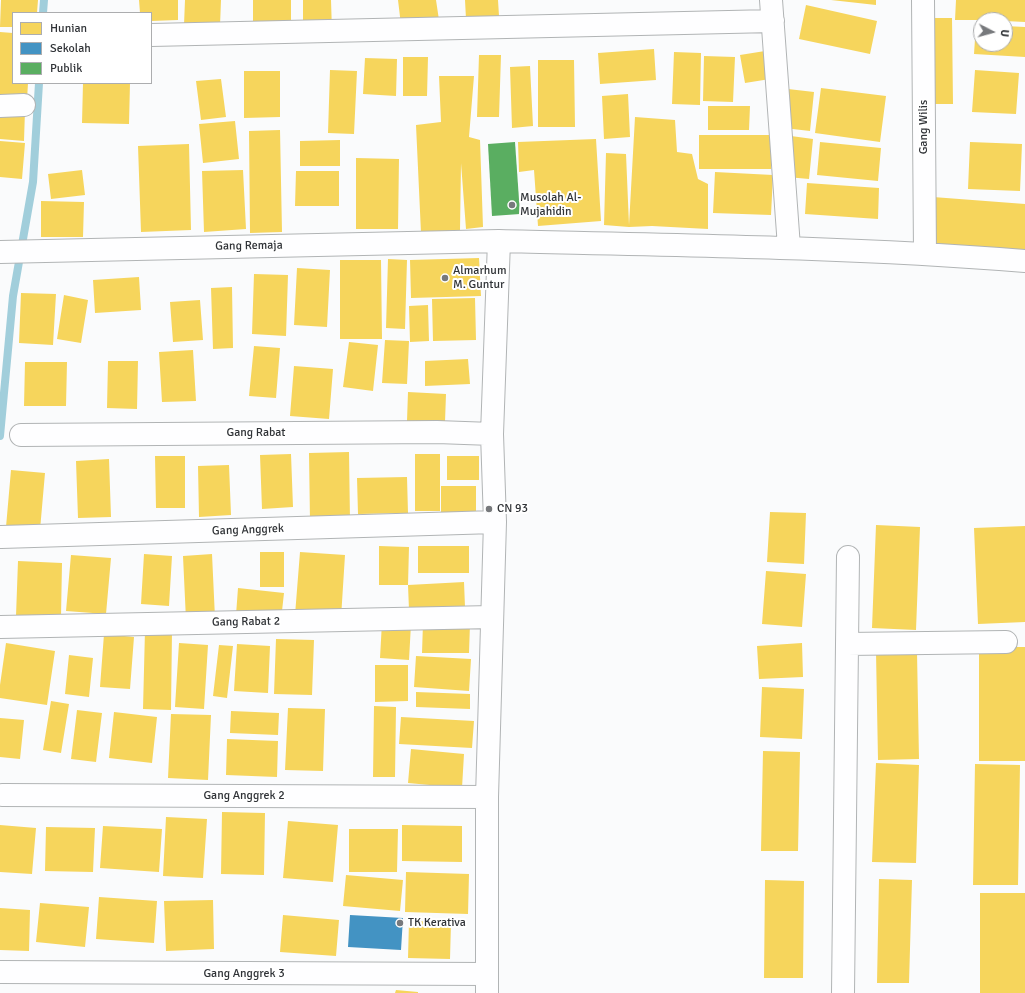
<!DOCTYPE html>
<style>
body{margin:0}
#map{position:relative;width:1025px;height:993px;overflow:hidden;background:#fafbfc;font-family:Signika,sans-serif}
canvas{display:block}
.legend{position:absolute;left:12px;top:12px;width:140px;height:72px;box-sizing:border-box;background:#fff;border:1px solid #acadaf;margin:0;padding:5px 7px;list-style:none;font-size:12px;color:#303337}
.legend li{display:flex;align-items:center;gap:8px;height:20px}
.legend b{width:20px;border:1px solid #acadaf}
.north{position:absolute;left:973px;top:12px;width:40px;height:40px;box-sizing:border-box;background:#fff;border:1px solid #acadaf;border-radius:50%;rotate:96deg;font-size:11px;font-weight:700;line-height:16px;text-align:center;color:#303337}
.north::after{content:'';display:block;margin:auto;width:14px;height:18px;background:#77797c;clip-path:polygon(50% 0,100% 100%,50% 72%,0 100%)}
</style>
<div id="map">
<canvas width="1025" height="993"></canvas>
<ul class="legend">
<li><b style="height:11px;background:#f6d55c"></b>Hunian</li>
<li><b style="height:11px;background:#4393c3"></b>Sekolah</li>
<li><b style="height:11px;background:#5aae61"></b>Publik</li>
</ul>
<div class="north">U</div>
</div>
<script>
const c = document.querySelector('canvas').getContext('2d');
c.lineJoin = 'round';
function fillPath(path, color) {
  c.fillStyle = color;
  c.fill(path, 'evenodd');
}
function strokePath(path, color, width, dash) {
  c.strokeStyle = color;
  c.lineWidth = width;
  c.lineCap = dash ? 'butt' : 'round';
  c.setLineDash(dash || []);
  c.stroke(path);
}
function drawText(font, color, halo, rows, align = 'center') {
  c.font = font + ' Signika,sans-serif';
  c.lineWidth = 4;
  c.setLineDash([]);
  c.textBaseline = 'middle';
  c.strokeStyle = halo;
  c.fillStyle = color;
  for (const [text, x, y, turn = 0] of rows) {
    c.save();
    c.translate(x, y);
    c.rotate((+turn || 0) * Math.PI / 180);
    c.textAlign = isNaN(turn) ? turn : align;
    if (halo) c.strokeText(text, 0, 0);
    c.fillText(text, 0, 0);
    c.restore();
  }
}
fillPath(new Path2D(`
 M1 0H38L37 13H13V27H0Z
 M139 0H178V20L151 21V13H140Z
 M185 0H221L220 26 184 25Z
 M253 0H291V23H253Z
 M303 0H331L332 31H303Z
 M398 0H436L439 20 401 25Z
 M465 0H498L499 16 466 19Z
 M831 0H876V5Z
 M956 0H1025V22L1005 21V20H955Z
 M806 5 877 21 870 54 799 39Z
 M926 18H952L953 104H926Z
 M976 24H981V44H1005V26L1025 27V57L974 54Z
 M0 32 13 33V83H28L27 100 0 98Z
 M654 49 656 80 600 84 598 53Z
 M765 51 770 79 745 83 740 55Z
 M674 52 701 53 700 105 672 104Z
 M479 55H501L499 117H477Z
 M704 56 735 57 733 102 703 101Z
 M403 57H428L427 96H403Z
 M365 58 397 59 396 96 363 94Z
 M538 60H574L575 127H538Z
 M530 66 533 126 512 128 510 67Z
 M330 70 357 71 354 134 328 133Z
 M975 70 1019 73 1016 114 972 112Z
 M244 71H280V117L244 118Z
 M439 76H474L469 137 480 140 483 227 466 229 461 163 460 230 421 233 416 125 441 122Z
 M221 79 226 117 201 120 196 81Z
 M83 83H130L129 124 82 123Z
 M821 88 886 96 880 142 815 133Z
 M788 89 814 92 810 131 784 128Z
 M628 94 630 137 604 139 602 96Z
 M708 106H750L749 130H708Z
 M0 109 25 110 24 141 0 139Z
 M635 117 675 120 677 152 692 154 698 179 708 184V229L652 226 629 227 604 225 606 153 626 154 629 225Z
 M235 121 239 159 203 163 199 124Z
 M280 130 282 232 250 233 249 131Z
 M699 135H771V169H699Z
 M791 136 813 139 809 179 787 177Z
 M596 139 601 221 538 226 534 170 519 172 518 142Z
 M340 140V166H300V141Z
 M0 141 25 143 22 179 0 177Z
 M820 142 881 148 878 181 817 175Z
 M970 142 1022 144 1020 191 968 189Z
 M189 144 191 230 141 232 138 146Z
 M356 158 399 159 398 229H356Z
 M82 170 85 195 51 199 48 174Z
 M243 170 246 229 204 232 202 171Z
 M296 171H339V206H295Z
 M715 172 773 175 771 215 713 213Z
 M807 183 879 188 878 219 805 214Z
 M933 197 1025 204V250L929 243Z
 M41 201 84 202 83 237H41Z
 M479 258 481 296 411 298 410 260Z
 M388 259 407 260 405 329 386 328Z
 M340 260H381L382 339H340Z
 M297 268 330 270 327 327 294 325Z
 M254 274 288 275 286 336 252 334Z
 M139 277 141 310 95 313 93 280Z
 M232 287 233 348 213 349 211 288Z
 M21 293 56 294 53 345 19 343Z
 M64 295 88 300 81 343 57 339Z
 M475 298 476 340 433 341 432 299Z
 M200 300 203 340 173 342 170 302Z
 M428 305 429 341 410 342 409 306Z
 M385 340 409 341 407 384 382 383Z
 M349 342 378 345 373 391 343 387Z
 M254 346 280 348 276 398 249 396Z
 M193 350 196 401 162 402 159 352Z
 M468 359 470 384 425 386V361Z
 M108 361H138L137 409 107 408Z
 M25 362H67L66 406H24Z
 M294 366 333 369 329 419 290 416Z
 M408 392 446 394 445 422 407 421Z
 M349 452 350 520 310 521 309 453Z
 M291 454 293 507 262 509 260 455Z
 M415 454H440V511H415Z
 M155 456H185V508H156Z
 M447 456H479V480H447Z
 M109 459 111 517 78 518 76 461Z
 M229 465 231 515 199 517 198 466Z
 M11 470 45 473 40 530 6 527Z
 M407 477 408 513 358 514 357 478Z
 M441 486H476V520L441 519Z
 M770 512 806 513 804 564 767 562Z
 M876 525 920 527 916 630 872 628Z
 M1025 526V622L978 624 974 528Z
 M379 546 409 547 408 585H379Z
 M418 546H469V573H418Z
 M260 552H284V587H260Z
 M300 552 345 555 341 618 295 615Z
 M144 554 172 556 169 606 141 604Z
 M212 554 215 618 186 620 183 556Z
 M71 555 111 558 106 614 66 611Z
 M18 561 62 563 61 617 16 616Z
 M766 571 806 574 802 627 762 624Z
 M464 582 465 607 409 610 408 585Z
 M238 588 284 593 281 620 236 615Z
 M382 622 411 624 409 660 380 658Z
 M423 623 470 624 469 653H422Z
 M145 630 172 631 171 710 143 709Z
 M104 634 134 637 130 689 100 687Z
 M276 639 314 640 312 695 274 694Z
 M6 643 55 651 47 705 0 698V685Z
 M179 643 208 645 204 709 175 707Z
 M802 643 803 677 759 679 757 646Z
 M237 644 270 646 268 693 234 691Z
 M219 645 233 646 227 698 213 696Z
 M979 647H1025V761H979Z
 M876 652H917L919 759 878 760Z
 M69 655 93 658 89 697 65 694Z
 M416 656 471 659 469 691 414 687Z
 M375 665H408V701L375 702Z
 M762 687 804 689 802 739 760 737Z
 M416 692 470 694V709L416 707Z
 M51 701 69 704 61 753 43 750Z
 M374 706 396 707 395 777H373Z
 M288 708 325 709 323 771 285 770Z
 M77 710 102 713 96 762 71 759Z
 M231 711 279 713 278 735 230 733Z
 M114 712 157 717 152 763 109 758Z
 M171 714 211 715 208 780 168 778Z
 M401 717 474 721 472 748 399 744Z
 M0 718 24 720 20 759 0 757Z
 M227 739 278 741 277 777 226 775Z
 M411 749 464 754 462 788 408 783Z
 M763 751 800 752 798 851H761Z
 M876 763 919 765 916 863 872 862Z
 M975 764 1020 765 1018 885H973Z
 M222 812 265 813 264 875 221 874Z
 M166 817 207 819 203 878 163 876Z
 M288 821 338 825 333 882 283 878Z
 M0 825 36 828 32 874 0 872Z
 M402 825 462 826V862L402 861Z
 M103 826 162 829 159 872 100 868Z
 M46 827 95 828 93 872 45 871Z
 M349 829H398L397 872H349Z
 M406 872 469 874 468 914 405 912Z
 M346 875 403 880 400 911 343 906Z
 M879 879 912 880 909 983H877Z
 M765 880 804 881 803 978H764Z
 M980 893H1025V993H980Z
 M99 897 157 901 154 943 96 939Z
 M213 900 214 949 166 951 164 901Z
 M40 903 89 907 85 947 36 942Z
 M0 908 30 910 29 951 0 950Z
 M283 915 339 920 336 956 280 952Z
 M409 921 451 922 450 959 408 958Z
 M396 990 418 992V993H395Z`), '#f6d55c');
fillPath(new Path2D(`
 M350 915 403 918 401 950 348 947Z`), '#4393c3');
fillPath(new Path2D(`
 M515 142 520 214 492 216 488 144Z`), '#5aae61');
strokePath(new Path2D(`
 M43 13 44 0
 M0 436 13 296 33 182 39 83`), '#a1cedb', 8);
const minor = new Path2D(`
 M771 0 789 247
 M923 0 925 253
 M151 35 773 21
 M0 106 24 105
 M0 252 499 241
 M21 435 437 432 492 434
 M1 537 495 522
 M0 627 492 617
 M847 644 1006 642
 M2 795 487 797
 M0 972 487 974
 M487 993V797L495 522 492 434 499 241C674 245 850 247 1025 261
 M843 993 848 557`);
strokePath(minor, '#b1b4b5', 24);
strokePath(minor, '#fefeff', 22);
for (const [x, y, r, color] of [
 [512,205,4,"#77797c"],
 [445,278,4,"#77797c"],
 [489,509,4,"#77797c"],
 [400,923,4,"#77797c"]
]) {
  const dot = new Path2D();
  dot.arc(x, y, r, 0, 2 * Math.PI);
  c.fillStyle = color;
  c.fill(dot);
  strokePath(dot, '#fff', 1.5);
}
drawText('12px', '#303337', '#fff', [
 ["Gang Wilis",924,127,-90],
 ["Gang Remaja",249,246,-1],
 ["Gang Rabat",256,433],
 ["Gang Anggrek",248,530,-2],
 ["Gang Rabat 2",246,622,-1],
 ["Gang Anggrek 2",244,796],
 ["Gang Anggrek 3",244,974]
]);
drawText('12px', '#303337', '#fff', [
 ["Musolah Al-",520,198],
 ["Mujahidin",520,212],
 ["Almarhum",453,271],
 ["M. Guntur",453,285],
 ["CN 93",497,509],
 ["TK Kerativa",408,923]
], 'left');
</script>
